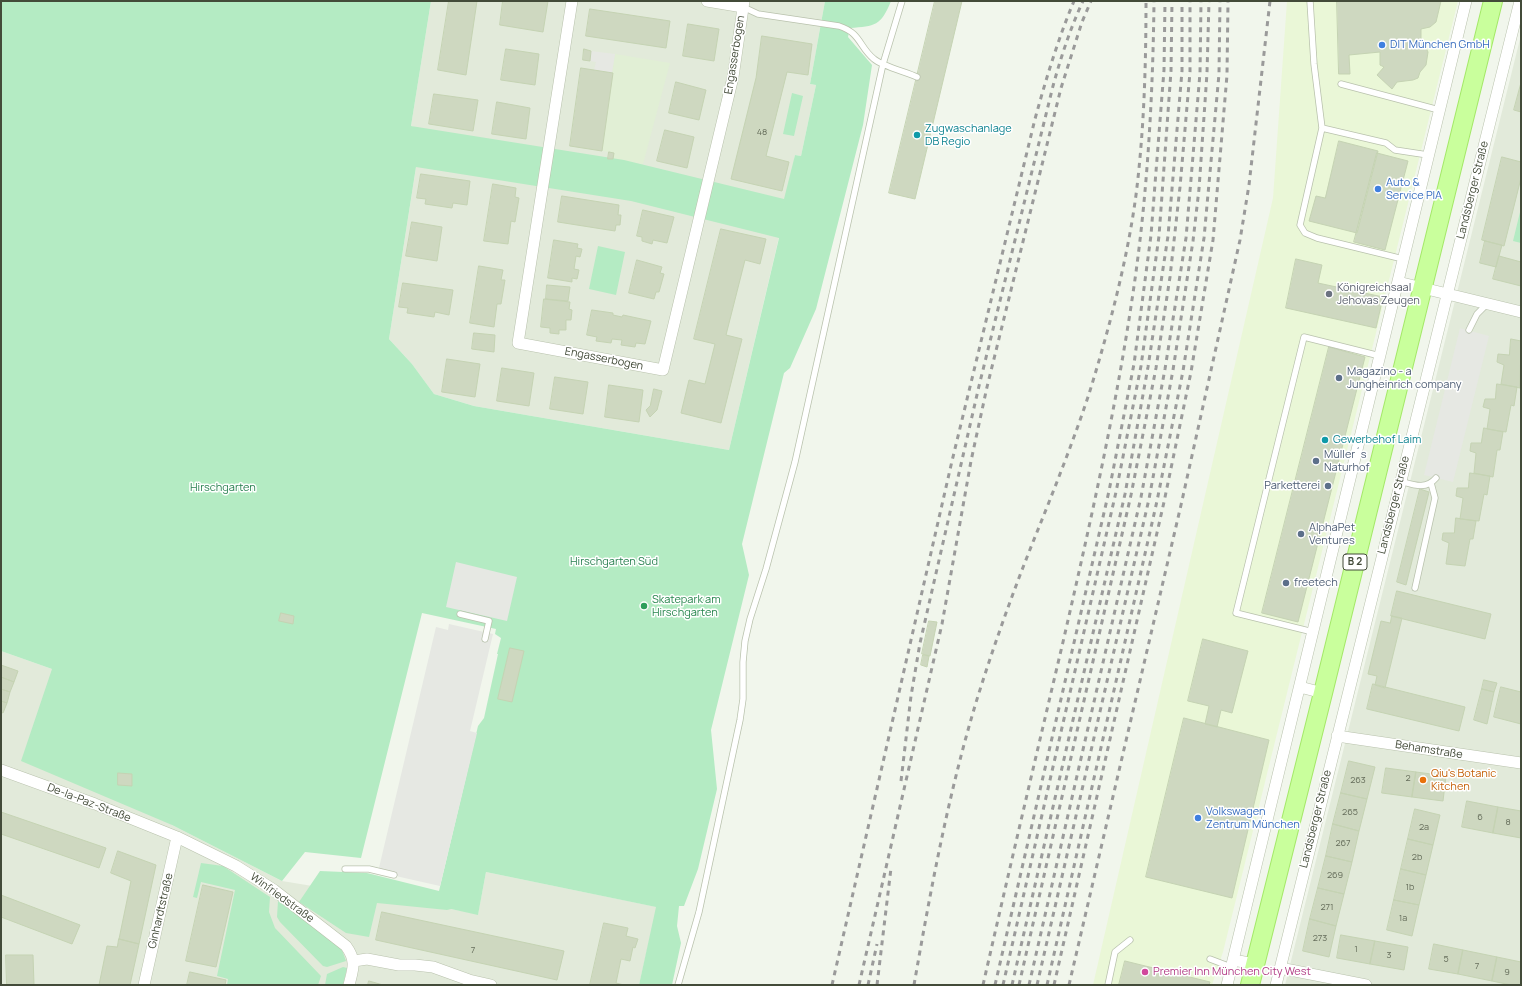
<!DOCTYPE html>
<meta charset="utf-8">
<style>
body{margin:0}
#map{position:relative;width:1522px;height:986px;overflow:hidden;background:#f1f6ec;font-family:Manrope,sans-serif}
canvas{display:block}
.frame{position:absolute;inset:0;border:2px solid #434b39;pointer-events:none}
</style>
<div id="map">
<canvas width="1522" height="986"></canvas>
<div class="frame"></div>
</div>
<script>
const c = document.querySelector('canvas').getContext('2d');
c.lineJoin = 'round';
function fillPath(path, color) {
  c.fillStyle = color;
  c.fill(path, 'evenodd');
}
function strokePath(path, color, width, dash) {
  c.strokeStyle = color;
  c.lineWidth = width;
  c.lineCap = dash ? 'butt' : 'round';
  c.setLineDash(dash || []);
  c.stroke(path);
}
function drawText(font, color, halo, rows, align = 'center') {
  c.font = font + ' Manrope,sans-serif';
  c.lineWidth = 3;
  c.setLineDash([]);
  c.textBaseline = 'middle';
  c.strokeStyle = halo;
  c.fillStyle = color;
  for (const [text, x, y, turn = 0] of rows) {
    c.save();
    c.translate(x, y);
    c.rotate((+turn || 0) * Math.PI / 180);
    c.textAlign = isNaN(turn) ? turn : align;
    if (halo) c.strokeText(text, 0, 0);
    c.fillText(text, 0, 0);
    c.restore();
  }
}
fillPath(new Path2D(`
 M431 1H825L810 84 816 85 801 156 795 155 779 237 729 450 474 406 434 394 412 364 389 339 422 129 411 126Z
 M1521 35V985H1285Z
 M1 651 52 669 172 825 282 881 440 907 478 914 486 872 657 907 639 985H1Z`), '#e2eada');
fillPath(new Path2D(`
 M1287 1H1458L1223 952 1212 985H1093L1273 198Z`), '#eaf7d7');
fillPath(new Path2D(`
 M615 54 670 63 643 164 608 159 609 152 570 146 581 68 612 73Z`), '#e1efd5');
fillPath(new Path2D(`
 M1 1H431L411 126 624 160 784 199 795 155 801 156 816 85 810 84 825 1H891C881 26 875 26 850 28L848 37 872 65 863 125 816 309 790 368 784 373 742 544 749 575 711 730 717 789 698 869 684 906H679L677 926 681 943 672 985H639L656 907 486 872 478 915 451 909 447 910 377 903 369 937 346 933 299 902 320 871 367 873 439 891 478 726 484 718 498 654H497L501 638 495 634 496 629 422 613 361 858 305 852 282 881 172 825 21 761 52 669 1 651ZM416 167 631 201 779 238 729 450 474 406 434 394 412 364 389 339Z
 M792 93 803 96 794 136 783 134Z
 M1521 208V243L1513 241Z
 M598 246 625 252 616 295 589 289Z
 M201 863 223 866 270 897 269 912 275 928 321 976 318 985H227L228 979 217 976 235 890 201 882 197 898 193 897Z
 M278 901 339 946 342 950 346 961 327 967 323 966 280 922 277 917Z
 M343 967 347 968 343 985H325L327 974Z`), '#b4ebc3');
fillPath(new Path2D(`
 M591 51 615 54 612 73 594 70 596 62 590 61Z
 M1460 328 1489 336 1453 482 1424 475Z
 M456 562 517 577 507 621 446 607Z
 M449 624 493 634 470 731 477 733 440 886 378 872 436 627 448 630Z`), '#e6e8e3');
const building = new Path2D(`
 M449 1H477L466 75 438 70Z
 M503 1H548L543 32 500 25Z
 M935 1H962L915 199 889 193Z
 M1337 1H1441L1436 22 1430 27 1421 29V38L1428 52 1426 65 1420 72 1418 78 1413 80 1397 82 1392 89 1377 75 1384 67 1380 65V52L1349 55 1350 74H1339Z
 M590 9 670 21 666 48 586 36Z
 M688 24 719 29 714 61 683 56Z
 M762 36 812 44 808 75 787 72 766 156 789 162 782 191 731 179 756 78Z
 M506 49 539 54 535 85 501 80Z
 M584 49 591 51 590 61 583 60Z
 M581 68 613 73 602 151 570 146Z
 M676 82 706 90 699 120 669 113Z
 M1521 83V112L1514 110Z
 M434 94 478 100 473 131 429 124Z
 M497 102 530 108 526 139 492 134Z
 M665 130 694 137 687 168 657 161Z
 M1339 141 1378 151 1357 233 1309 221 1316 196 1325 198Z
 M609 152 614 153 613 159H608Z
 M1377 153 1408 161 1385 250 1354 242Z
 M1502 157 1521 162V178L1504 246 1482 240Z
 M421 174 470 181 467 205 453 203 452 208 425 204 426 199 417 198Z
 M493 184 516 188 515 197 519 198 515 222 511 221 508 244 484 241Z
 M562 196 619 205 618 215H621L620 225H616L615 231 558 222Z
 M643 210 674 217 667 243 653 240 652 244 642 241V237L637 236Z
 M412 222 442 227 437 261 406 256Z
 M721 229 766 239 760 264 745 260 726 335 742 339 721 423 681 413 689 380 705 384 715 344 694 339Z
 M554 240 578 244 577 248 582 249 580 257 576 256 574 269 579 270 577 279 572 278V282L548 278Z
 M1485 241 1502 245 1496 267 1480 263Z
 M1499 256 1521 262V286L1493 279Z
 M1296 259 1322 265 1318 283 1383 297 1376 328 1286 308Z
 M637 260 662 267 660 273 664 274 659 292H656L654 299 629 293Z
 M479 266 503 270 501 280H505L501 304H497L494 327 470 323Z
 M403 283 453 290 449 315 435 312 434 317 407 313 408 308 399 307Z
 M547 285 570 287 568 301 546 299Z
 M544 299 570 302 569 309 572 310 571 320H566V330H559V334L550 333V328L541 327Z
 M592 310 613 313V315L622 317 623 315 651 321 645 344 636 343 635 347 621 345 622 340 612 339 611 343 596 341 597 337 587 335Z
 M474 333 495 335 494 352 472 349Z
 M1511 339 1521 341 1520 388 1501 384 1504 365 1497 362 1498 354 1509 355Z
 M1329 347 1365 357 1298 622 1262 613Z
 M447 359 480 364 475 397 442 392Z
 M502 368 534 373 529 406 497 401Z
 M555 377 588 382 583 414 550 409Z
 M1497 384 1517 387 1514 406 1511 405 1506 432 1487 429 1490 409 1483 407 1485 399H1495Z
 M609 385 643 390 639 422 605 417Z
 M654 389 662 391 657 410 650 417 646 410 650 406Z
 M1484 428 1503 432 1500 450H1497L1493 477 1474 473 1476 453 1470 451 1471 443H1481Z
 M1470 473 1490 476 1487 495 1484 494 1479 521 1460 519 1463 498 1456 496 1457 488H1468Z
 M1420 489 1429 492 1406 585 1397 582Z
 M1456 518 1476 521 1473 539H1470L1465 566 1446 564 1449 543 1442 540 1443 533H1454Z
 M1397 591 1491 614 1485 639 1391 616Z
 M281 613 294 616 293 624 279 621Z
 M1392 616 1402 618 1385 688 1375 685 1377 676 1368 674 1381 621 1390 623Z
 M929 621 937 622 930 656 922 654Z
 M1203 639 1248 651 1232 713 1221 710 1217 727 1205 724 1209 706 1188 701Z
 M510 648 524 651 512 702 498 699Z
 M923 655 929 656 927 667 921 665Z
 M1 665 18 671 14 682 1 677Z
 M1 677 14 682 10 692 1 689Z
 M1484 680 1497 683 1494 692 1482 689Z
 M1373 684 1465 707 1459 731 1367 709Z
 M1501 687 1521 692V724L1494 717Z
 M1 689 10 692 7 703 1 701Z
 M1482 689 1494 692 1487 724 1474 720Z
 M1 701 7 703 3 713 1 712Z
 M1184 718 1269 740 1232 898 1146 877Z
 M1349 761 1375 767 1367 799 1341 793Z
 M1386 768 1416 772 1412 797 1382 793Z
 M1416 772 1446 776 1443 801 1412 797Z
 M118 773 132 774V786L118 785Z
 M1341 793 1367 799 1359 831 1333 824Z
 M1467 801 1498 807 1493 833 1462 827Z
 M1498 807 1521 811V838L1493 833Z
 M1415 809 1440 815 1433 845 1408 839Z
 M1 812 106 848 99 868 1 834Z
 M1333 824 1359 831 1352 862 1326 856Z
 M1408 839 1433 845 1426 875 1401 869Z
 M118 851 156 865 139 944 119 939 131 881 111 873Z
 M1326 856 1352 862 1344 894 1318 888Z
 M1401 869 1426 875 1419 905 1394 900Z
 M203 885 233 892 216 967 186 961Z
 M1318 888 1344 894 1336 926 1310 919Z
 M1 895 80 925 72 944 1 917Z
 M1394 900 1419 905 1412 936 1387 930Z
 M382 912 564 951 557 980 376 940Z
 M1310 919 1336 926 1329 957 1303 951Z
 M604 923 628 928 626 936 638 939 635 948 633 947 630 961 621 959 616 983 624 985H590Z
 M1341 935 1375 941 1370 964 1337 958Z
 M119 939 139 944 130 985H99L107 946 117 947Z
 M1375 941 1408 947 1404 970 1370 964Z
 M1434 944 1463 950 1458 974 1429 969Z
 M1463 950 1497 957 1492 981 1458 974Z
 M6 955H33L34 985H7Z
 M1497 957 1521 962V985H1511L1492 981Z
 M1125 961 1210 982 1209 985H1119Z
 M190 972 226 980 225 985H187Z
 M369 981 383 985H368Z`);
fillPath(building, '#ced8c0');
strokePath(building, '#c5d3b3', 1);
const lane = new Path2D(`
 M1310 1 1314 64 1322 128 1386 143 1395 150 1428 155
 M743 7 758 14 839 26C861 33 859 47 874 59 882 66 906 72 917 77
 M1341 84 1439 110
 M1322 128 1300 225 1305 233 1317 238 1403 259
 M1469 330 1477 314 1487 304
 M1400 481C1414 485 1426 490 1436 478
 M1415 588 1435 498 1431 483
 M460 614 489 621 485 639
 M1313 632 1236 613 1304 337 1380 356
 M345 869H369L394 875
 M1210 959 1231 967
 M678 985 699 912 740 720 743 699V662L745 641 750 619 766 569 795 462 883 64 902 1
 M1108 985 1115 952 1130 940`);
const street = new Path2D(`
 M572 1 518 343 663 370 733 77 744 1
 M707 1 743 7
 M1398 282 1521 312
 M1300 687 1323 693
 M1337 736 1521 763
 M1 770 95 804 177 837 236 866 274 890 346 946C357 961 353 969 349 985
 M1233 960 1255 964
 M354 961 367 959 399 965H415L433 967 469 980 491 985
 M1280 968 1366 985
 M144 985 177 837
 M1227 985 1466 1
 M1276 985 1520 1`);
const primary = new Path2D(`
 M1250 985 1323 693 1493 1`);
strokePath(lane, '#b9c2ad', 7);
strokePath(street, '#b9c2ad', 12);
strokePath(primary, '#a4e868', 20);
strokePath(lane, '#fff', 5.5);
strokePath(street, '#fff', 11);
strokePath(primary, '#c9ff9c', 18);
strokePath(new Path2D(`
 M901 781 911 696 920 643 979 386 1053 86C1061 57 1070 29 1083 1
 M832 985 952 461 1035 119C1046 79 1058 39 1074 1
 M859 985 942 624 971 461 987 387 1061 88 1082 22 1091 1
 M868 985 877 944
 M877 985 891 868
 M914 985C931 888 949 790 978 696 995 642 1014 589 1035 537 1054 490 1073 442 1089 394 1109 329 1127 262 1136 195 1144 131 1146 66 1146 1
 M983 985C1009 871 1036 756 1063 642 1091 520 1119 396 1136 272 1148 183 1153 91 1154 1
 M995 985 1109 491 1134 364 1151 235 1164 70 1165 1
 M1003 985 1116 492 1141 366 1159 236 1171 71 1172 1
 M1012 985 1125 494 1148 367 1168 236 1182 71V1
 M1019 985 1131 495 1156 368 1170 277 1180 187 1190 72V1
 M1029 985 1141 497 1165 369 1186 238 1200 73 1201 1
 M1037 985 1149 499 1173 370 1193 241 1199 189 1207 73 1209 1
 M1047 985 1157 501 1183 371 1204 238 1219 74 1220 1
 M1054 985 1164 502 1191 372 1213 240 1227 75 1228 1
 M1069 985 1181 505 1240 240 1249 185 1270 1`), '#9a9a9a', 3, [5, 5]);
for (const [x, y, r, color] of [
 [1382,45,4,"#3f7fe0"],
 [917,135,4,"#0f9aa8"],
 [1378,189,4,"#3f7fe0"],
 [1329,294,4,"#6b7280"],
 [1339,378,4,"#5c6f8a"],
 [1325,440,4,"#0f9aa8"],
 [1316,461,4,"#5c6f8a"],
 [1328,486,4,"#5c6f8a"],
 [1301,534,4,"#5c6f8a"],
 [1286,583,4,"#5c6f8a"],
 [644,606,4,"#2e9e5b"],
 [1423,780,4,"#e8710a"],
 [1198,818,4,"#3f7fe0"],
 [1145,972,4,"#d1479c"]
]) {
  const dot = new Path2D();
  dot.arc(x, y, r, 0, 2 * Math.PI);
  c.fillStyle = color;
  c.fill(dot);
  strokePath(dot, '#fff', 1.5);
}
drawText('9px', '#666e5b', null, [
 ["48",762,132],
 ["2",1408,778],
 ["263",1358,780],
 ["265",1350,812],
 ["6",1480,817],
 ["8",1508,822],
 ["2a",1424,827],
 ["267",1343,843],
 ["2b",1417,857],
 ["269",1335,875],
 ["1b",1410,887],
 ["271",1327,907],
 ["1a",1403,918],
 ["273",1320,938],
 ["1",1356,949],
 ["7",473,950],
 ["3",1389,955],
 ["5",1446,959],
 ["7",1477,966],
 ["9",1507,972]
]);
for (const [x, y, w] of [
 [1355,562,24]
]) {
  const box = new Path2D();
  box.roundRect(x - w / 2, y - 8, w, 16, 3);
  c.fillStyle = '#fff';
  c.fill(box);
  strokePath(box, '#434b39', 1);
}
drawText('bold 10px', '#434b39', null, [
 ["B 2",1355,562]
]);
drawText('11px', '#366cbe', '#fff', [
 ["DIT München GmbH",1390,45],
 ["Auto &",1386,183],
 ["Service PIA",1386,196],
 ["Volkswagen",1206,812],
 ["Zentrum München",1206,825]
], 'left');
drawText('11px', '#434b39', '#fff', [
 ["Engasserbogen",735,55,-81],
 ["Landsberger Straße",1473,190,-76],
 ["Engasserbogen",604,359,11],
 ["Landsberger Straße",1394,505,-76],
 ["Behamstraße",1429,750,9],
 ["De-la-Paz-Straße",89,803,21],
 ["Landsberger Straße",1316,819,-76],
 ["Winfriedstraße",282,898,36],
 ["Ginhardtstraße",161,911,-77]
]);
drawText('11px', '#0d838f', '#fff', [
 ["Zugwaschanlage",925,129],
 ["DB Regio",925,142],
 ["Gewerbehof Laim",1333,440]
], 'left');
drawText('11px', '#5b616d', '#fff', [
 ["Königreichsaal",1337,288],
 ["Jehovas Zeugen",1337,301]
], 'left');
drawText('11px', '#4e5e75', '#fff', [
 ["Magazino - a",1347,372],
 ["Jungheinrich company",1347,385],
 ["Müller´s",1324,455],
 ["Naturhof",1324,468],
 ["Parketterei",1320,486,"right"],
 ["AlphaPet",1309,528],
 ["Ventures",1309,541],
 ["freetech",1294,583]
], 'left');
drawText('11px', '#288050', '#fff', [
 ["Hirschgarten",223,488],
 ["Hirschgarten Süd",614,562]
]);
drawText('11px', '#27864d', '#fff', [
 ["Skatepark am",652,600],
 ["Hirschgarten",652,613]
], 'left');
drawText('11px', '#c56008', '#fff', [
 ["Qiu's Botanic",1431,774],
 ["Kitchen",1431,787]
], 'left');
drawText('11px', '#b23c85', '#fff', [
 ["Premier Inn München City West",1153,972]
], 'left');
</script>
